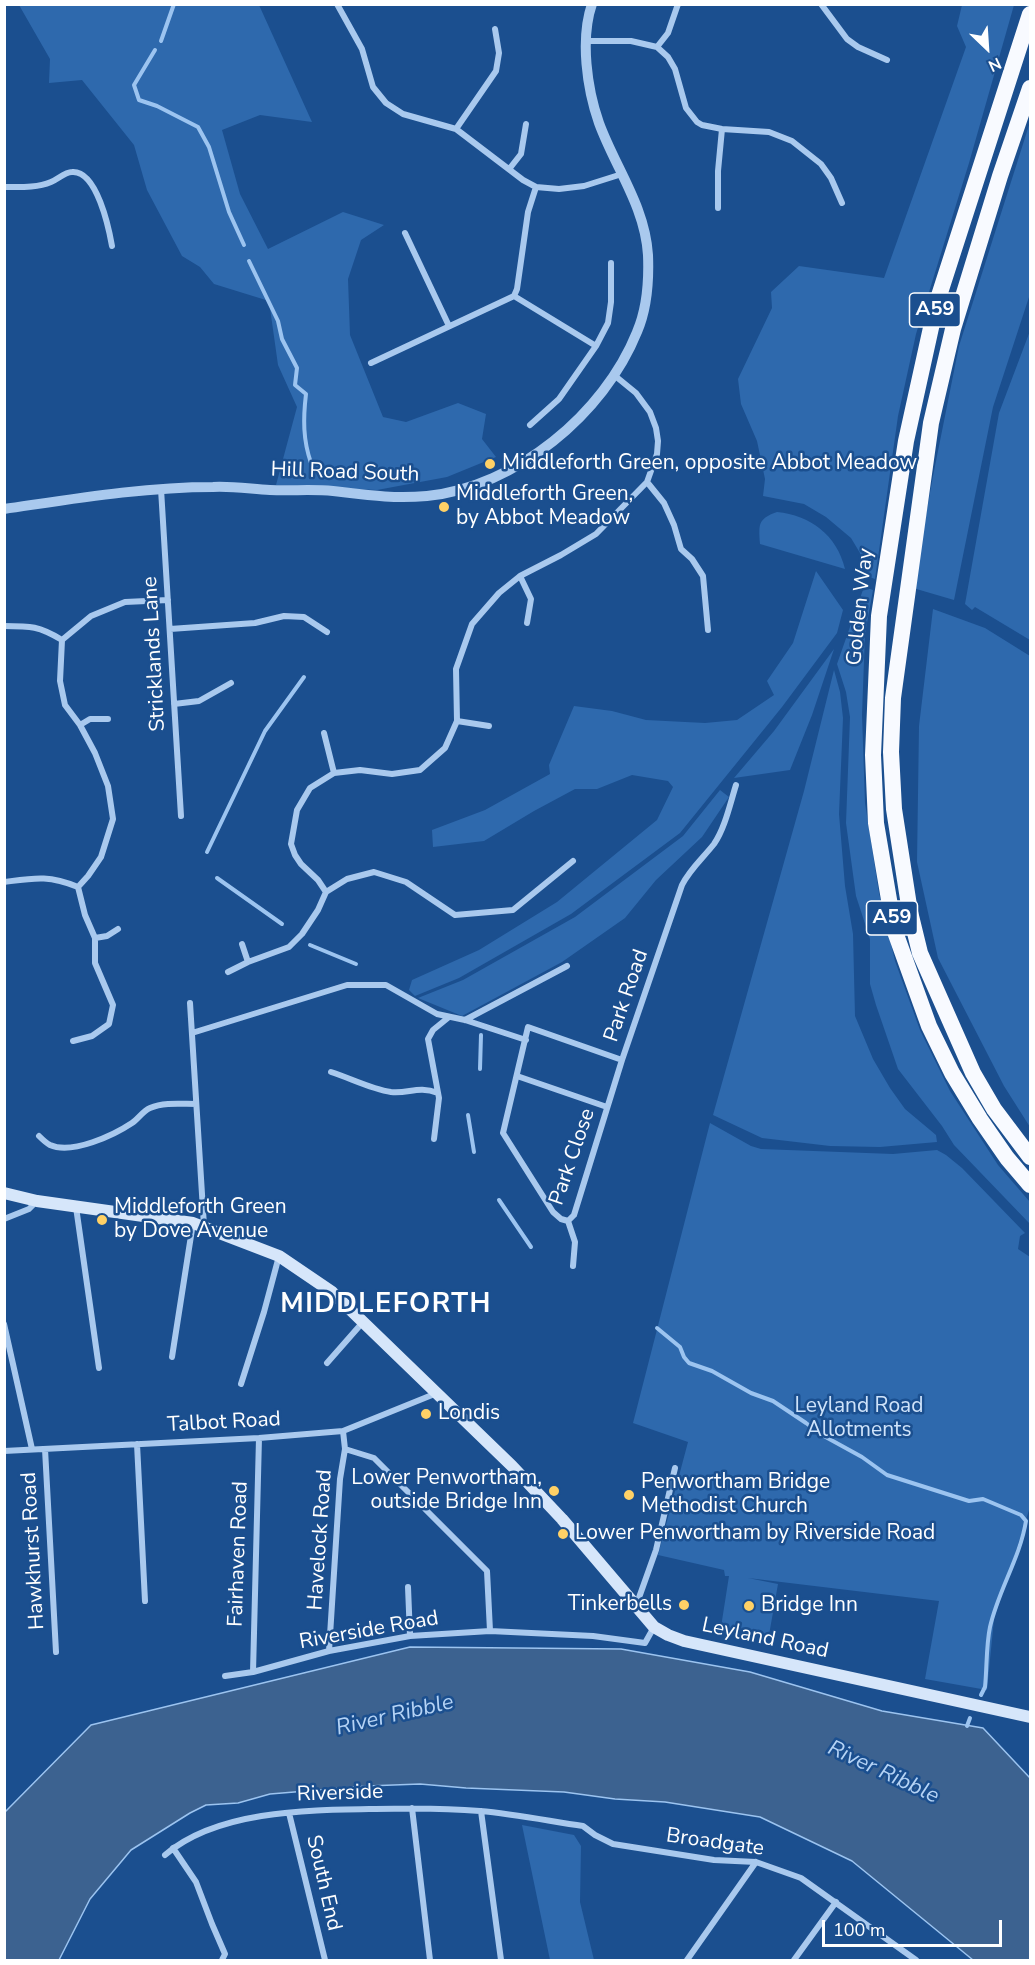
<!DOCTYPE html>
<style>
body{margin:0}
#map{position:relative;width:1035px;height:1965px;overflow:hidden;background:#1b4f8f;font-family:"Nunito Sans",sans-serif}
canvas{display:block}
.frame{position:absolute;inset:0;border:6px solid #fff;pointer-events:none}
.north{position:absolute;left:957px;top:18px;width:60px;height:60px;-webkit-text-stroke:4px #1b4f8f;paint-order:stroke;rotate:155deg;font-size:16px;font-weight:700;line-height:24px;text-align:center;color:#fff}
.north::after{content:'';display:block;margin:auto;width:21px;height:27px;background:#fff;clip-path:polygon(50% 0,100% 100%,50% 72%,0 100%)}
.scale{position:absolute;left:822px;top:1920px;width:180px;height:27px;box-sizing:border-box;border:3px solid #fff;border-top:0;padding-left:8px;font-size:18px;line-height:21px;white-space:nowrap;color:#fff;-webkit-text-stroke:4px #1b4f8f;paint-order:stroke}
</style>
<div id="map">
<canvas width="1035" height="1965"></canvas>
<div class="frame"></div>
<div class="north">N</div>
<div class="scale">100 m</div>
</div>
<script>
const c = document.querySelector('canvas').getContext('2d');
c.lineJoin = 'round';
function fillPath(path, color) {
  c.fillStyle = color;
  c.fill(path, 'evenodd');
}
function strokePath(path, color, width, dash) {
  c.strokeStyle = color;
  c.lineWidth = width;
  c.lineCap = dash ? 'butt' : 'round';
  c.setLineDash(dash || []);
  c.stroke(path);
}
function drawText(font, color, halo, rows, align = 'center') {
  c.font = font + ' "Nunito Sans",sans-serif';
  c.lineWidth = 5;
  c.setLineDash([]);
  c.textBaseline = 'middle';
  c.strokeStyle = halo;
  c.fillStyle = color;
  for (const [text, x, y, turn = 0] of rows) {
    c.save();
    c.translate(x, y);
    c.rotate((+turn || 0) * Math.PI / 180);
    c.textAlign = isNaN(turn) ? turn : align;
    if (halo) c.strokeText(text, 0, 0);
    c.fillText(text, 0, 0);
    c.restore();
  }
}
fillPath(new Path2D(`
 M19 5H259L312 122 260 115 222 130 240 194 268 249 343 212 384 225 361 240 348 279 350 335 383 417 406 422 458 403 486 414 482 439 496 457 447 477 377 490 276 485 297 407 278 365 269 301 214 284 200 267 182 256 147 190 134 145 82 80 49 83 50 59Z
 M962 5H1014L969 163 916 334 898 416 875 579 861 574 860 553 851 538 826 517 804 504 763 496 765 479 757 441 741 404 738 379 772 308 771 292 799 266 884 278 966 47 957 26Z
 M1030 122V294L993 407 954 600 913 588 933 476 959 346Z
 M1030 331V640L975 607 972 610 965 604 999 413Z
 M777 512C810 515 837 535 845 569L760 544C759 525 757 519 777 512Z
 M816 571 843 610 837 633 782 707 680 833 571 914 459 978 415 996 409 990 412 980 479 950 557 902 657 820 673 787 668 781 632 775 597 789H575L534 811 484 841 433 847 432 830 485 810 550 774 549 765 574 706 612 711 646 720 705 723 737 720 774 695 767 681 793 643Z
 M864 587 873 590 865 634 862 715 865 803 879 893 895 961 920 1030 950 1091 998 1165 1030 1202V1224L954 1145 942 1126 898 1069 876 1005 870 984V939L856 896 846 823 850 717 846 692 837 664Z
 M933 609 985 628 1030 656V1127L1004 1086 938 958 917 862 919 726Z
 M834 649 812 715 790 770 734 778 774 731Z
 M834 670 840 692 843 718 839 814 845 886 853 934 855 1016 873 1059 890 1088 905 1109 936 1135 937 1142 880 1147 830 1146 762 1138 713 1115 804 791Z
 M720 790 729 797 702 837 656 880 625 918 562 962 462 1016 418 998 463 980 575 917 683 836Z
 M710 1123 751 1146 761 1149 893 1154 937 1150 946 1155 962 1168 1025 1233 1020 1236 1018 1249 1030 1257V1507L994 1619 987 1690 925 1679 939 1601 748 1578 778 1584 769 1635 721 1627 729 1576H725L724 1570 658 1555 688 1442 633 1423Z
 M522 1825 574 1835 581 1846 580 1902 594 1960H550Z`), '#2e69ad');
const water = new Path2D(`
 M410 1647 621 1649 750 1672 882 1711 983 1728 1030 1778V1960H973L852 1861 760 1817 665 1802 615 1799 564 1792 466 1788 420 1784 367 1786 270 1794 238 1803 206 1805 190 1813 131 1850 90 1899 59 1960H5V1812L91 1725Z`);
fillPath(water, '#3c6290');
strokePath(water, '#9cc4f0', 1.5);
strokePath(new Path2D(`
 M161 41 174 4
 M155 50 134 85 139 100 157 106 198 127 209 147 229 212 244 245
 M249 261 278 321 282 339 297 368 295 385 306 394C303 419 303 440 311 463
 M207 852 265 731 304 677
 M217 878 282 924
 M310 945 356 964
 M480 1069 481 1035
 M468 1115 474 1152
 M499 1200 531 1247
 M657 1328 680 1347 684 1357 689 1363 712 1371 751 1393 773 1401 806 1423 822 1435 862 1457 887 1475 969 1501 983 1499 1021 1515 1026 1521C1020 1558 998 1591 990 1627 986 1646 987 1668 985 1687L981 1695
 M967 1726 970 1718`), '#9cc4f0', 4);
strokePath(new Path2D(`
 M337 4 362 49 373 87 386 103 403 114 456 129 523 180 536 187 559 189 584 186 622 174
 M678 4 668 33 657 47 668 57 675 69 686 108 697 122 702 125 722 129 769 132 792 141 821 164 831 178 842 203
 M821 4 847 39 858 47 887 60
 M586 41H631L657 47
 M456 129 496 71 499 53 495 29
 M510 168 521 154 526 124
 M4 187C20 187 37 188 51 182 58 179 65 172 72 172 97 170 109 229 112 246
 M718 208V171L722 129
 M405 233 449 326
 M514 296 517 289 528 212 536 187
 M514 296 596 346
 M371 363 514 296
 M530 425 559 399 596 346 608 323 611 302V263
 M647 482 664 503 674 525 681 549 692 559 703 576 708 630
 M161 489 181 816
 M520 576 531 599 527 623
 M4 626C31 626 39 626 62 640
 M170 629 255 623 284 616 304 617 327 632
 M174 704 199 701 231 683
 M457 721 489 726
 M80 725 90 719H108
 M324 733 334 773
 M4 882C35 878 48 875 78 887
 M326 892 347 879 374 872 406 882 455 915 513 910 573 861
 M95 938 107 936 118 929
 M242 944 248 962
 M228 972 248 962 289 947 302 934 318 910 326 892 318 880 301 864 295 855 291 844 297 810 310 788 334 773 360 770 392 774 420 770 445 748 457 721 456 669 472 624 499 593 520 576 561 555 596 534 647 482 657 454 658 441 656 428 650 412 636 393 614 375
 M190 1003 204 1226
 M465 1020 567 966
 M192 1033 347 985H386L437 1014 465 1020 526 1040
 M73 1041 92 1036 109 1024 113 1005 95 963V938L85 915 78 887 88 876 101 857 113 819 108 786 95 753 80 725 65 705 60 681 62 640 91 616 125 602 168 600
 M622 1060 528 1027 503 1133 553 1212 561 1219 568 1221 574 1215 622 1060 682 885C690 869 703 858 714 844 725 828 730 804 736 785
 M331 1072C350 1078 371 1089 391 1092 409 1094 418 1085 438 1093
 M517 1076 607 1107
 M39 1136C42 1139 46 1143 50 1145 72 1155 114 1135 132 1123 138 1119 143 1111 150 1108 164 1102 181 1104 196 1104
 M434 1139 439 1098 428 1039 433 1030 449 1017
 M76 1207 99 1368
 M4 1219 29 1209 37 1201
 M568 1221 575 1242 573 1266
 M4 1324 32 1449
 M172 1357 193 1223
 M327 1363 363 1322
 M241 1384 264 1312 279 1256
 M137 1444 145 1601
 M45 1449 56 1652
 M345 1449 374 1458 487 1571 490 1631
 M4 1451 259 1438 343 1431 437 1393
 M408 1587 410 1636
 M636 1606 656 1550 675 1468
 M329 1651 340 1479 345 1449 343 1431
 M253 1672 259 1438
 M225 1676 253 1672 329 1651 410 1636 490 1631 593 1636 645 1643 654 1627
 M412 1808 430 1960
 M481 1811 501 1960
 M289 1813 325 1960
 M173 1848 196 1882 212 1924 225 1954 222 1960
 M165 1855C217 1810 309 1810 375 1809 410 1808 445 1808 480 1811 514 1814 549 1821 583 1826L595 1835 613 1844 714 1860 756 1862 801 1878 916 1960
 M687 1960 756 1862
 M794 1960 836 1902`), '#a9c9ee', 6);
strokePath(new Path2D(`
 M4 509C73 499 143 487 213 487 232 486 251 489 270 490 291 491 313 489 333 491 367 495 393 499 427 496 516 487 604 414 637 332 647 309 649 280 648 255 645 206 615 167 599 123 587 89 580 39 592 4`), '#a9c9ee', 10);
strokePath(new Path2D(`
 M4 1193 37 1201 193 1223 279 1256 332 1292 512 1466 562 1519 654 1627 668 1635 684 1641 1030 1717`), '#d6e6fa', 12);
strokePath(new Path2D(`
 M1030 14 936 305 906 441 879 616 873 755 876 823 894 929 929 1026 952 1073 980 1119 1007 1158 1030 1185
 M1030 88 1000 176 953 329 931 423 893 698 891 752 894 809 910 912 920 953 973 1073 994 1109 1030 1157`), '#f8faff', 16);
for (const [x, y, r, color] of [
 [490,464,6,"#ffd166"],
 [444,507,6,"#ffd166"],
 [102,1220,6,"#ffd166"],
 [426,1414,6,"#ffd166"],
 [554,1491,6,"#ffd166"],
 [629,1495,6,"#ffd166"],
 [563,1534,6,"#ffd166"],
 [684,1605,6,"#ffd166"],
 [749,1606,6,"#ffd166"]
]) {
  const dot = new Path2D();
  dot.arc(x, y, r, 0, 2 * Math.PI);
  c.fillStyle = color;
  c.fill(dot);
  strokePath(dot, '#1b4f8f', 2);
}
for (const [x, y, w] of [
 [935,310,51],
 [892,918,51]
]) {
  const box = new Path2D();
  box.roundRect(x - w / 2, y - 17, w, 34, 4.5);
  c.fillStyle = '#1b4f8f';
  c.fill(box);
  strokePath(box, '#fff', 1.5);
}
drawText('bold 20px', '#fff', null, [
 ["A59",935,310],
 ["A59",892,918]
]);
drawText('21px', '#fff', '#1b4f8f', [
 ["Middleforth Green, opposite Abbot Meadow",502,464],
 ["Middleforth Green,",456,495],
 ["by Abbot Meadow",456,519],
 ["Middleforth Green",114,1208],
 ["by Dove Avenue",114,1232],
 ["Londis",438,1414],
 ["Lower Penwortham,",542,1479,"right"],
 ["outside Bridge Inn",542,1503,"right"],
 ["Penwortham Bridge",641,1483],
 ["Methodist Church",641,1507],
 ["Lower Penwortham by Riverside Road",575,1534],
 ["Tinkerbells",672,1605,"right"],
 ["Bridge Inn",761,1606]
], 'left');
drawText('21px', '#fff', '#1b4f8f', [
 ["Hill Road South",345,473,2],
 ["Golden Way",861,607,-84],
 ["Stricklands Lane",155,654,-93],
 ["Park Road",627,996,-71],
 ["Park Close",573,1157,-71],
 ["Talbot Road",224,1423,-3],
 ["Havelock Road",321,1540,-86],
 ["Hawkhurst Road",34,1551,-93],
 ["Fairhaven Road",239,1554,-88],
 ["Riverside Road",369,1631,-10],
 ["Leyland Road",765,1639,12],
 ["Riverside",340,1794,-2],
 ["Broadgate",715,1843,8],
 ["South End",323,1883,77]
]);
drawText('21px', '#cfe3fa', '#1b4f8f', [
 ["Leyland Road",859,1407],
 ["Allotments",859,1431]
]);
drawText('italic 22px', '#b5d3f5', '#1b4f8f', [
 ["River Ribble",395,1716,-13],
 ["River Ribble",883,1773,25]
]);
c.letterSpacing = '1.5px';
drawText('bold 27px', '#fff', '#1b4f8f', [
 ["MIDDLEFORTH",386,1305]
]);
c.letterSpacing = '0px';
</script>
